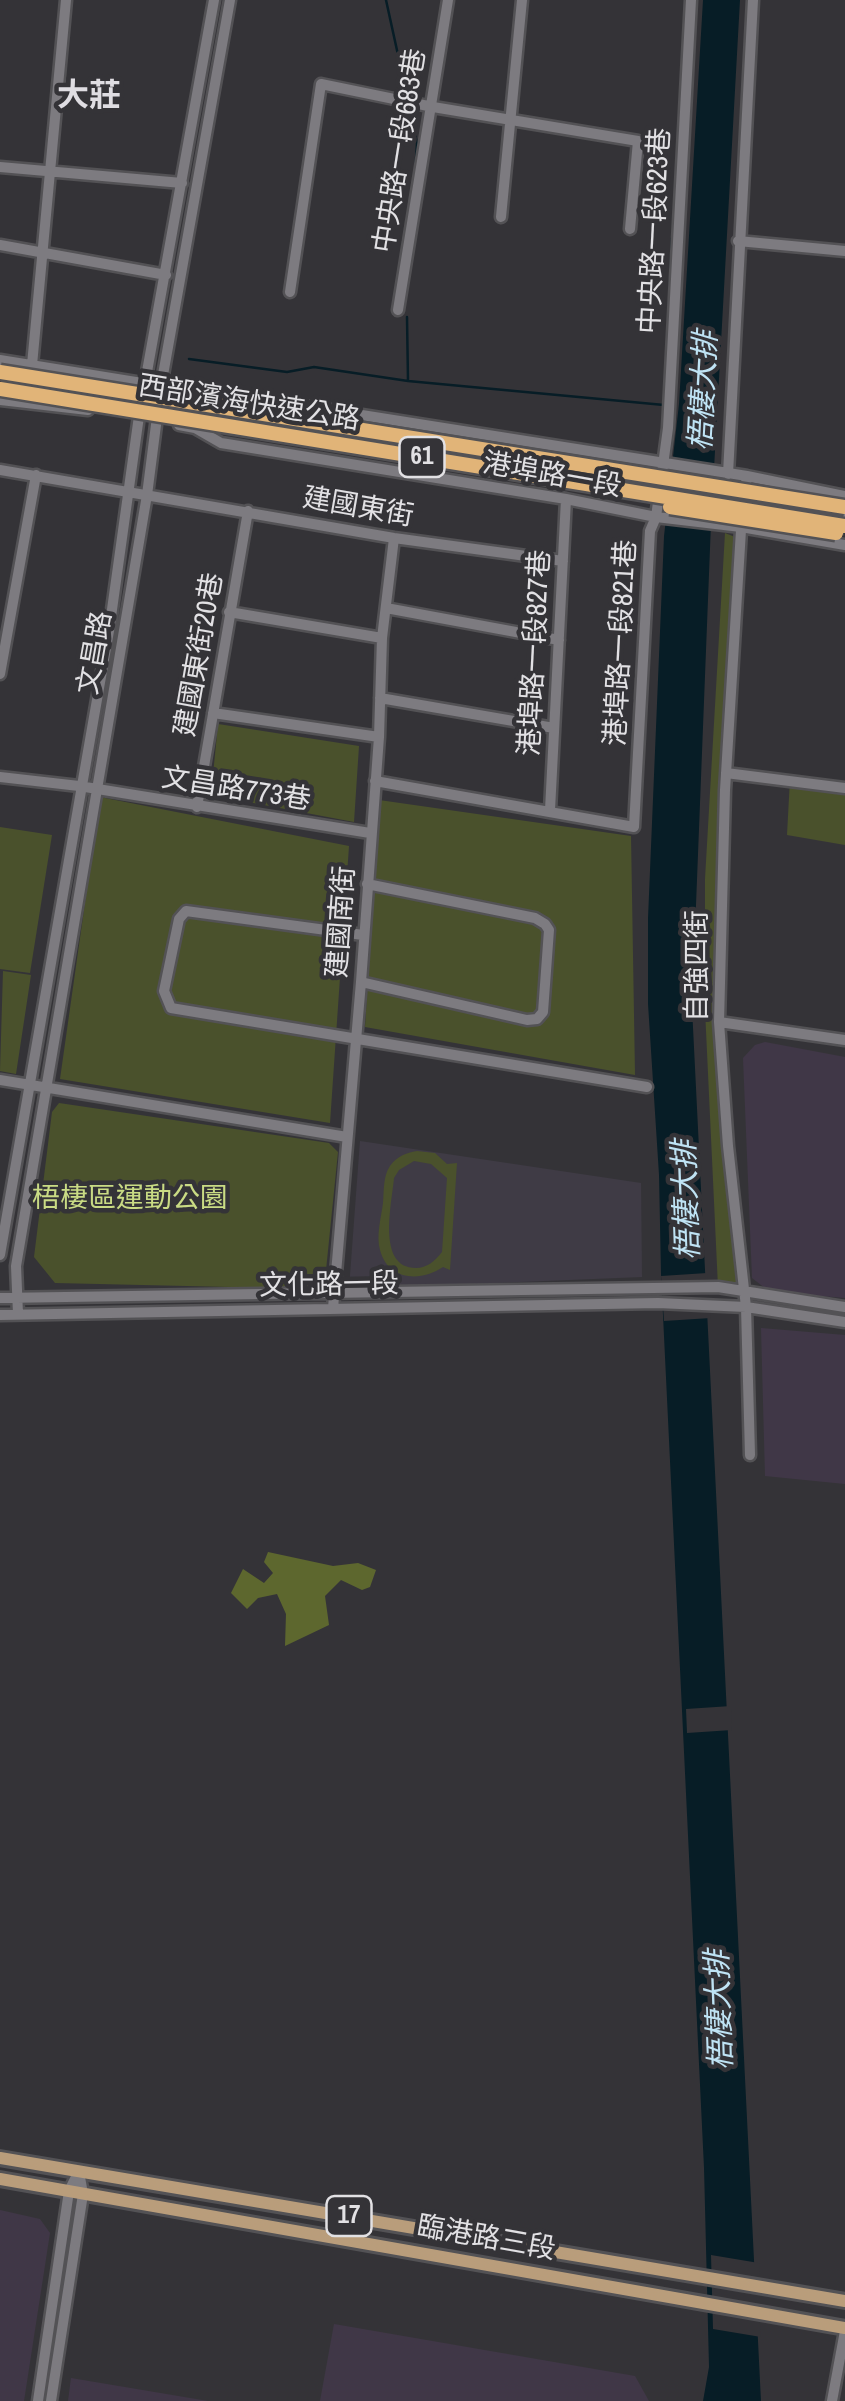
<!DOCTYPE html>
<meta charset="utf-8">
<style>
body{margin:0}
canvas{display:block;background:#343337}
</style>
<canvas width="845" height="2401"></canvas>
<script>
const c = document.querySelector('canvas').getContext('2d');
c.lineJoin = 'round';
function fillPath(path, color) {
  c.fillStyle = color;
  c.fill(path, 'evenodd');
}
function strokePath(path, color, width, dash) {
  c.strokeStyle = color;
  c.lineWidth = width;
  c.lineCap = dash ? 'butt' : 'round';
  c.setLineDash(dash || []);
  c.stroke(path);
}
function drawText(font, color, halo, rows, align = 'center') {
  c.font = font + ' "Archivo Narrow","Noto Sans TC",sans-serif';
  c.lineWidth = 9;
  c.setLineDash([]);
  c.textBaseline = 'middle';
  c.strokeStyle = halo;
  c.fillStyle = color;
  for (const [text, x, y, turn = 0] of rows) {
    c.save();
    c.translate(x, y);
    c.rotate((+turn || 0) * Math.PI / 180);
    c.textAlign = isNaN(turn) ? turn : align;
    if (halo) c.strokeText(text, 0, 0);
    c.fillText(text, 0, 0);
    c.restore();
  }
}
fillPath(new Path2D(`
 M765 1042 845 1057V1298L770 1292 752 1278 743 1058 755 1045Z
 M761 1328 845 1335V1484L765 1476Z
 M0 2210 40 2219 50 2233 24 2401H0Z
 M334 2324 635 2376 649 2401H320Z
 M71 2378 208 2401H68Z`), '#403747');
fillPath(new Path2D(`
 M360 1141 641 1183 642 1277 349 1289Z`), '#3f3b45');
fillPath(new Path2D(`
 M725 533 740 539 720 1007 738 1282 718 1287 705 1009V879Z
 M218 724 359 746 354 822 211 795Z
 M790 779 845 789V845L787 835Z
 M100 797 349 846 330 1123 60 1079Z
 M379 800 631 836 635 1075 365 1027Z
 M0 827 52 835 30 973 0 969Z
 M3 971 31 975 16 1074 0 1071Z
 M59 1103 329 1143 338 1152 325 1280 318 1289 55 1283 34 1257 52 1112Z
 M417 1151 435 1153 447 1164 457 1163 450 1270 443 1267C421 1282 388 1281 380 1250 376 1236 381 1218 383 1203 384 1191 383 1176 390 1166 397 1156 406 1153 417 1151ZM414 1161 431 1164 447 1178 442 1252C435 1261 427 1268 416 1268 376 1268 392 1203 394 1178L399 1170Z`), '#4a512c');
fillPath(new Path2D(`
 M268 1552 333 1566 358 1563 376 1570 370 1587 362 1590 341 1580 325 1596 329 1625 285 1646 286 1614 277 1594 258 1598 247 1609 231 1593 243 1569 264 1583 273 1573 264 1562Z`), '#5d672e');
fillPath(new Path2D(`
 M703 0H740L711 523 692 1007 761 2401H703L709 2367 704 2168 661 1274 659 1175 648 1004V918L664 536 679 404Z`), '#071d26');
fillPath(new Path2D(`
 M707 1273 711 1318 664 1321 661 1276Z
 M731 1706 732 1730 687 1733 686 1709Z
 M711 2255 759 2263 761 2337 713 2329Z`), '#343337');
strokePath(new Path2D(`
 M386 0 407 96
 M409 104 417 144 415 175
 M407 317 408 381
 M189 359 287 372 314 367 408 381 664 405
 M666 371 672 238`), '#071d26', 2.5);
const minor = new Path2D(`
 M0 167 182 183
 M501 217 522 0
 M738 241 845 251
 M0 245 166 275
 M290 292 321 84 433 107 638 141 630 229
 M398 310 448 0
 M0 360 216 395
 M32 365 66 0
 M248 397 747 476 845 496
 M0 400 88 410
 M179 425 195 428 221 443 566 499 656 517 741 527 845 545
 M256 425 296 427 845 516
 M0 470 394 538 563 561
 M728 474 753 0
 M744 497 747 476
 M742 514 725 790 719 1022 728 1146 746 1307 750 1455
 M386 608 559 640
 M229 612 382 638
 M0 674 36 475
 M380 698 554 728
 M213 713 379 737
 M726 773 845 788
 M0 777 79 786 370 833
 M375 781 634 827 650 531 656 517 668 428 691 0
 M197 807 248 511
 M550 810 566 499
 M363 935 186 911 179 919 164 991 171 1008 647 1087
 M361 982 527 1020 537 1019 543 1012 549 930 545 924 535 918 367 884
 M719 1022 845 1040
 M0 1080 347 1137
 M0 1255 109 631 139 416 214 0
 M0 1298 718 1287 845 1307
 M333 1308 361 982 379 737 382 638 394 538
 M18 1314 16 1266 147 495 161 386 230 0
 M0 1315 658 1303 746 1307 845 1322
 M38 2401 69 2191 79 2171
 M51 2401 83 2194 79 2172
 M832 2401 845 2331`);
const major = new Path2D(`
 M0 2158 845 2301
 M0 2179 845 2328`);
strokePath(minor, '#535255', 15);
strokePath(major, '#535255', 18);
strokePath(minor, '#7d7b80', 10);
strokePath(major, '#b99d7b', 12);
const highwayBridge = new Path2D(`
 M0 372 845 507
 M0 389 845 526
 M213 395 257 404
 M670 507 836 533`);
strokePath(highwayBridge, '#535255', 19, []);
strokePath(highwayBridge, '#e1b478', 14);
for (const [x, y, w] of [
 [422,457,45],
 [349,2216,45]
]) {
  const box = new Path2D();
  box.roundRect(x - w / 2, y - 20, w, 40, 8);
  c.fillStyle = '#343337';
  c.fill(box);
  strokePath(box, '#e2e1e4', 2.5);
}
drawText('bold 25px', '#e2e1e4', null, [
 ["61",422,457],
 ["17",349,2216]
]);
drawText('28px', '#e2e1e4', '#343337', [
 ["中央路一段683巷",401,151,-81],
 ["中央路一段623巷",656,231,-87],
 ["西部濱海快速公路",249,404,9],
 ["港埠路一段",552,476,10],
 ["建國東街",358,508,10],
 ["港埠路一段821巷",622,643,-87],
 ["文昌路",96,653,-80],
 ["港埠路一段827巷",536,653,-87],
 ["建國東街20巷",200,655,-80],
 ["文昌路773巷",236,790,9],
 ["建國南街",342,922,-86],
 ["自強四街",698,966,-90],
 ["文化路一段",329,1286,-1],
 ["臨港路三段",486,2239,10]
]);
drawText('28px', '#c9db84', '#343337', [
 ["梧棲區運動公園",130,1199]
]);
drawText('italic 30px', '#bfe3f4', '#343337', [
 ["梧棲大排",705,391,-87],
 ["梧棲大排",688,1200,-92],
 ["梧棲大排",721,2010,-92]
]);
drawText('bold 32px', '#dfdde2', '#343337', [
 ["大莊",89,97]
]);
</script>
